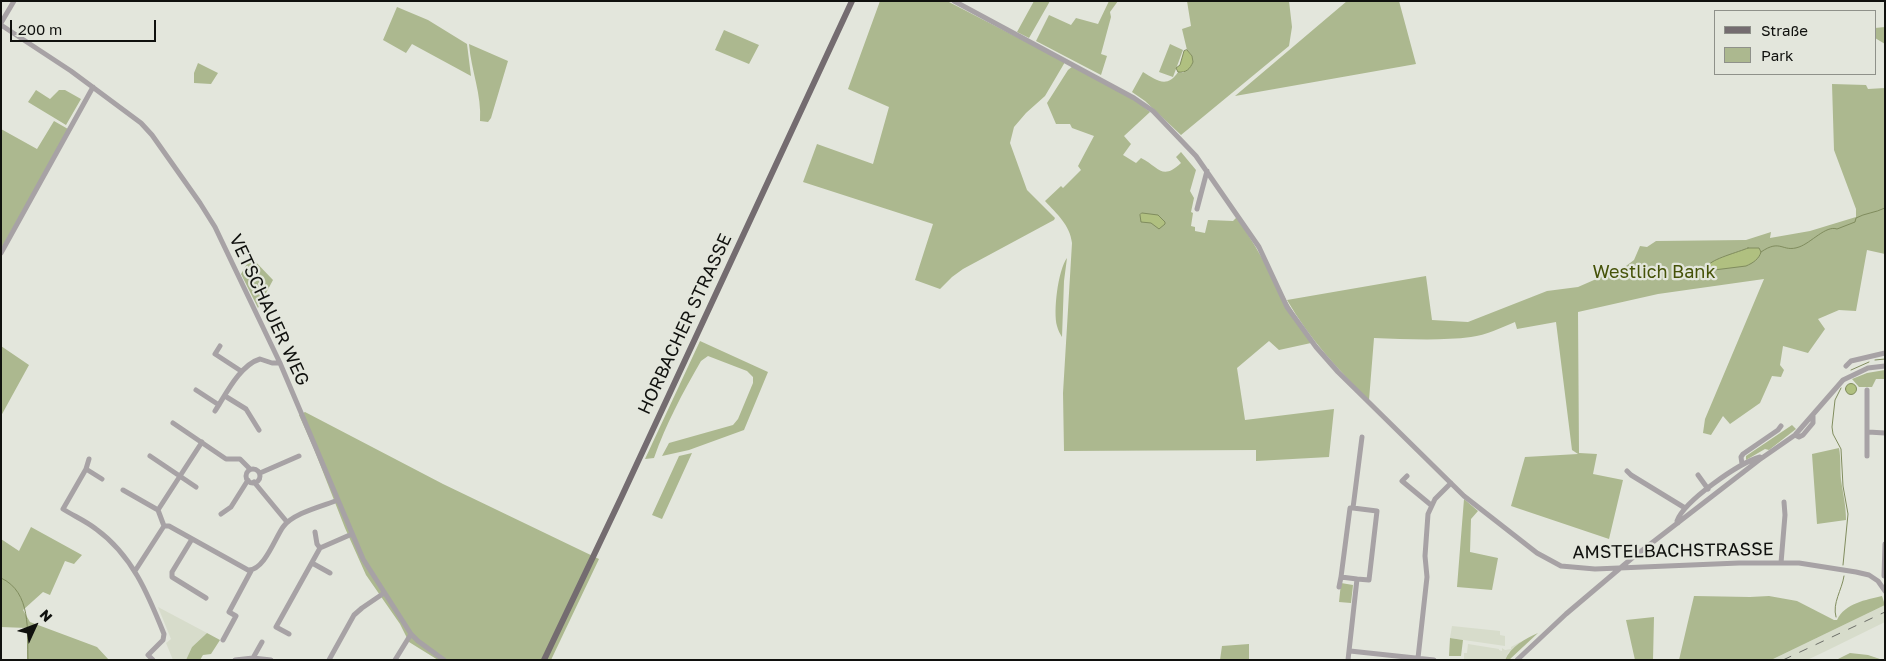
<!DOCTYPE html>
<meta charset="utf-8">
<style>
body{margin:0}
#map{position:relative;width:1886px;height:661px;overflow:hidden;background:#e3e6dc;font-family:"Golos Text",sans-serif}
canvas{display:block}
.frame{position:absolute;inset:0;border:2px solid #10110e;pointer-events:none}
.legend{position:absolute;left:1714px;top:10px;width:162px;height:65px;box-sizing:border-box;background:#e3e6dc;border:1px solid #8f918a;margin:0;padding:6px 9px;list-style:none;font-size:15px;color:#10110e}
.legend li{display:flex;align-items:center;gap:10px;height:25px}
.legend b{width:25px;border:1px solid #8f918a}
.north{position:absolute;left:10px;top:601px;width:50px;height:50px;-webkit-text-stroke:4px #e3e6dc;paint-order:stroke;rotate:47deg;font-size:14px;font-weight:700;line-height:20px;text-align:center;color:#10110e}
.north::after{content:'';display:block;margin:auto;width:18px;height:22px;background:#10110e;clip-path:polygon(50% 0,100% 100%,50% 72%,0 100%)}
.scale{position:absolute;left:10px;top:20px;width:146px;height:22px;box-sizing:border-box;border:2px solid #10110e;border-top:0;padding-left:6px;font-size:15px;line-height:18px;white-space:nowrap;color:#10110e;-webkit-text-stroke:4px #e3e6dc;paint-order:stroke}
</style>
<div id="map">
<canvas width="1886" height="661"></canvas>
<div class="frame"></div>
<ul class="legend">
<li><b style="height:6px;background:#746c70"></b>Straße</li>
<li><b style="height:14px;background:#acb88f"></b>Park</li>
</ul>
<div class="north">N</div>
<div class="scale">200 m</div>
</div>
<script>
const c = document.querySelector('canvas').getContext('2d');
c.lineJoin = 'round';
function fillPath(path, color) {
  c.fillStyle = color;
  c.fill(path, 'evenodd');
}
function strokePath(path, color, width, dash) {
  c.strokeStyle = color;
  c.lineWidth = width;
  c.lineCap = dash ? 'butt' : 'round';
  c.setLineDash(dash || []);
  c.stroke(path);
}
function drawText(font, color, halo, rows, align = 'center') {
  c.font = font + ' "Golos Text",sans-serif';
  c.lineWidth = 4.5;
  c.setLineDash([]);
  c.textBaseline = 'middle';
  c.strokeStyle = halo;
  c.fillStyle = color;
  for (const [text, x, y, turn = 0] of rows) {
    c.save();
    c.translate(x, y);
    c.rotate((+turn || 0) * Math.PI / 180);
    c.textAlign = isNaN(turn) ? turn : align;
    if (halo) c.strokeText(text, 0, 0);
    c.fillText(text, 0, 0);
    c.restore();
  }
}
fillPath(new Path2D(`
 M1885 605V622L1824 652 1807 660H1771Z
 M158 607 207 633 192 647 186 660H173L166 643 171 639Z
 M1452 626 1500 631V635L1505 636V646L1450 638Z
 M1522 641 1508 653 1505 660H1464V653H1467L1468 644 1499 649V650L1502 651V648L1505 650 1511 649V647Z`), '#d7dccb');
fillPath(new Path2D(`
 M880 1H947L1065 62 1045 96 1026 113 1014 127 1010 143 1027 190 1055 218 1054 220 963 269 952 277 940 289 915 280 933 224 803 182 817 144 873 164 889 107 848 89Z
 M1034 1H1050L1029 38 1017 32Z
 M1109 1H1118L1110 12 1111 17 1101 54 1107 56 1101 75 1036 41 1049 15 1071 25 1076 18 1098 24Z
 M1187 1H1289L1292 27 1289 46 1181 135 1145 101 1132 92 1143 72C1156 80 1167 89 1178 72L1183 73 1193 62 1192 56 1187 50 1182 29 1191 26Z
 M1347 1H1399L1416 64 1235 96Z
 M397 7 428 20 467 44 471 76 412 44 406 53 383 40Z
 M1885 27V44L1875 38V28Z
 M724 30 759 45 749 64 715 50Z
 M469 44 508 61 491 118 488 122 480 121C482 95 471 70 469 44Z
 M1170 44 1183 50 1173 77 1159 72Z
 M198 63 218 73 211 84 194 83V73Z
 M1073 66 1139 103 1150 112 1124 136 1131 144 1123 155 1136 163 1141 158C1159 167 1162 181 1181 163L1176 157 1181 152 1196 170 1190 191 1194 198 1191 212 1193 213 1191 226 1195 227V231L1205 233 1208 220 1233 221 1237 217 1255 246 1311 343 1279 350 1269 341 1237 368 1245 420 1334 409 1329 457 1256 461V450L1064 451 1063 393 1072 243C1070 225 1057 214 1045 201L1061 186 1063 188 1081 170 1078 166 1094 136 1072 128 1070 124H1056L1047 103 1068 70Z
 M1832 84 1866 85 1868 89 1885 88V254L1867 250 1856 311 1839 310 1818 319 1825 329 1808 353 1783 346 1780 365 1784 370 1781 377 1772 376 1760 403 1730 424 1723 416 1711 435 1703 433 1705 419 1764 279 1658 294 1578 312 1579 453 1597 454 1593 474 1623 480 1609 539 1511 506 1525 457 1578 454 1572 450 1556 322 1517 329 1515 322C1501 328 1486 335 1471 337 1441 341 1404 339 1374 338L1369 400C1338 370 1309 338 1287 300L1426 276 1432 320 1468 322 1547 291 1578 287 1626 266 1634 260 1640 246 1647 247 1656 241 1746 240 1771 232 1770 238 1810 231 1856 217V209L1834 150Z
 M36 90 50 99 59 90H65L81 99 66 125 28 102Z
 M54 121 68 129 1 249V129L37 149Z
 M251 257 273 280 258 308 241 274Z
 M1067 258 1064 281 1062 337C1060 334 1058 330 1057 326 1053 312 1058 270 1067 258Z
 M700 341 768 372 744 430 689 450 662 456 669 443 733 425 738 419 753 383V377L747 371 708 356 701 361C683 392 666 424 654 458L645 459Z
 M1 346 29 365 1 416Z
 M1885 370V379H1876L1872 387H1859L1852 379 1867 373Z
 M305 412 443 484 599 559 551 660H438L409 642 400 624 366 575 345 528 314 449 299 415Z
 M1792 425 1796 429 1769 450 1765 449 1746 460V456Z
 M1839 448C1841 459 1840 469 1841 480 1843 493 1846 506 1846 520L1817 524 1812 454Z
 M692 453 662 519 652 515 679 456Z
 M1464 499 1478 511 1471 519 1470 552 1498 558 1492 590 1457 587Z
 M31 527 82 555 74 564 65 561 50 595 43 592 23 610 30 622 97 647 109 660H27V628L1 627V539L19 551Z
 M1341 583 1353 585 1351 603 1339 602Z
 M1694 596 1750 597 1769 596 1797 601 1834 620H1837C1845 603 1866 600 1882 596L1885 605 1771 660H1679Z
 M1654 617 1653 660H1635L1626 620Z
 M207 633 220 640 211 654 203 655 200 660H186L192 647Z
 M1538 633 1509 660H1505C1511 646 1525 639 1538 633Z
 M1450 638 1463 640 1461 656H1449Z
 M1249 644V660H1220L1222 646Z
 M1850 653 1868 655 1883 660H1836Z`), '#acb88f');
const water = new Path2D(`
 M1187 50 1192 56 1193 62C1190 69 1186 73 1178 72L1176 68 1180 65 1184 51Z
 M1142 213 1158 215 1165 222V224L1159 229 1151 223 1141 222 1140 215Z
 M1748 248H1759L1761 252C1759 259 1753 263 1746 266L1714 270 1708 266C1711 259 1739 252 1748 248Z
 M1845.5 389a5.5 5.5 0 1 1 11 0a5.5 5.5 0 1 1-11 0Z`);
fillPath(water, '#b0c080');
strokePath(water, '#808c5e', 1);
strokePath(new Path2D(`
 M1761 252C1781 238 1782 253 1799 247 1811 243 1826 225 1837 229L1855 222 1856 218C1865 213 1875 213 1885 208
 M1875 360 1885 359
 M1851 370 1869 362
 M1841 388 1835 400 1832 427 1833 434 1841 449 1843 486 1848 514 1843 565
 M1 578C32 592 27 632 28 660
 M1836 617C1832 603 1842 590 1844 576`), '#808c5e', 1);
strokePath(new Path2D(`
 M954 1 1134 98 1153 111 1196 156 1259 247 1287 307 1316 347 1338 372 1464 496 1537 553 1561 566 1595 569 1739 563H1799L1856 572 1869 575 1878 581 1885 591
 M1 23 14 1
 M1 25 71 71 141 123 152 135 200 203 215 227 280 363 363 559 411 634 418 641 444 660
 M1197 209 1207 171
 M1 253 93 87
 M220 346 215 354 241 371
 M1846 366 1851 361 1885 353
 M196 390 219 405
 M1867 390V456
 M225 396 246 409 259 430
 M215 411C226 394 240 365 260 359L272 363H280
 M173 423 226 459H240L250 469
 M1868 432 1885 433
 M1795 435 1799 437 1803 435 1813 423V416
 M150 456 196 487
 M89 459 86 469 63 509C74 516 86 521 96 529 132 555 148 594 164 634L163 640 148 655 153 660
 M1742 464 1741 457 1743 454 1778 430 1781 426
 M86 469 102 479
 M246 476a7 7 0 1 1 14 0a7 7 0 1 1-14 0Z
 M1627 471 1631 475 1685 508
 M260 473 299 456
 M1698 475 1708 489
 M1407 476 1402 481 1431 505
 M254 482 287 522
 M123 490 158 510 164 526
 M1353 508 1377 511 1369 580 1357 579
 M158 510 202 442
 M221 514 231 507 248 480
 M1678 523 1677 521C1684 501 1739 463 1760 457
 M315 532 317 544 320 548
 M192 539 172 572V577L206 598
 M312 563 330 573
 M1781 563 1785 515 1784 502
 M135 571 164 526H169L248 570C264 571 275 538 283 527 293 513 323 506 338 500
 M1884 576 1885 544
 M1339 587 1341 577
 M289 634 276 627 320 548 352 534
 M223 640 236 616 229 612 251 571
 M1350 651 1434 660
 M253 658 262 642
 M1418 658 1427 577 1425 556 1428 514 1435 499 1451 483
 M235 660 253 658 271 660
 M329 660 354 615 362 608 384 593
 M395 660 411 634
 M1348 660 1357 579 1341 577 1350 508H1353L1362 437
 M1517 660 1566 614 1631 559 1759 460 1795 435 1843 380 1868 368 1885 366`), '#a7a2a5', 5);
strokePath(new Path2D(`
 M544 660 621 498 852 1`), '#746c70', 6);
strokePath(new Path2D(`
 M1783 660 1885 612`), '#6c6e68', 1, [9, 9]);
drawText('18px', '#455208', '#e3e6dc', [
 ["Westlich Bank",1654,272]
]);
drawText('18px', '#10110e', '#e3e6dc', [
 ["VETSCHAUER WEG",269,310,65],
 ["HORBACHER STRASSE",685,324,-65],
 ["AMSTELBACHSTRASSE",1673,551,-1]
]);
</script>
